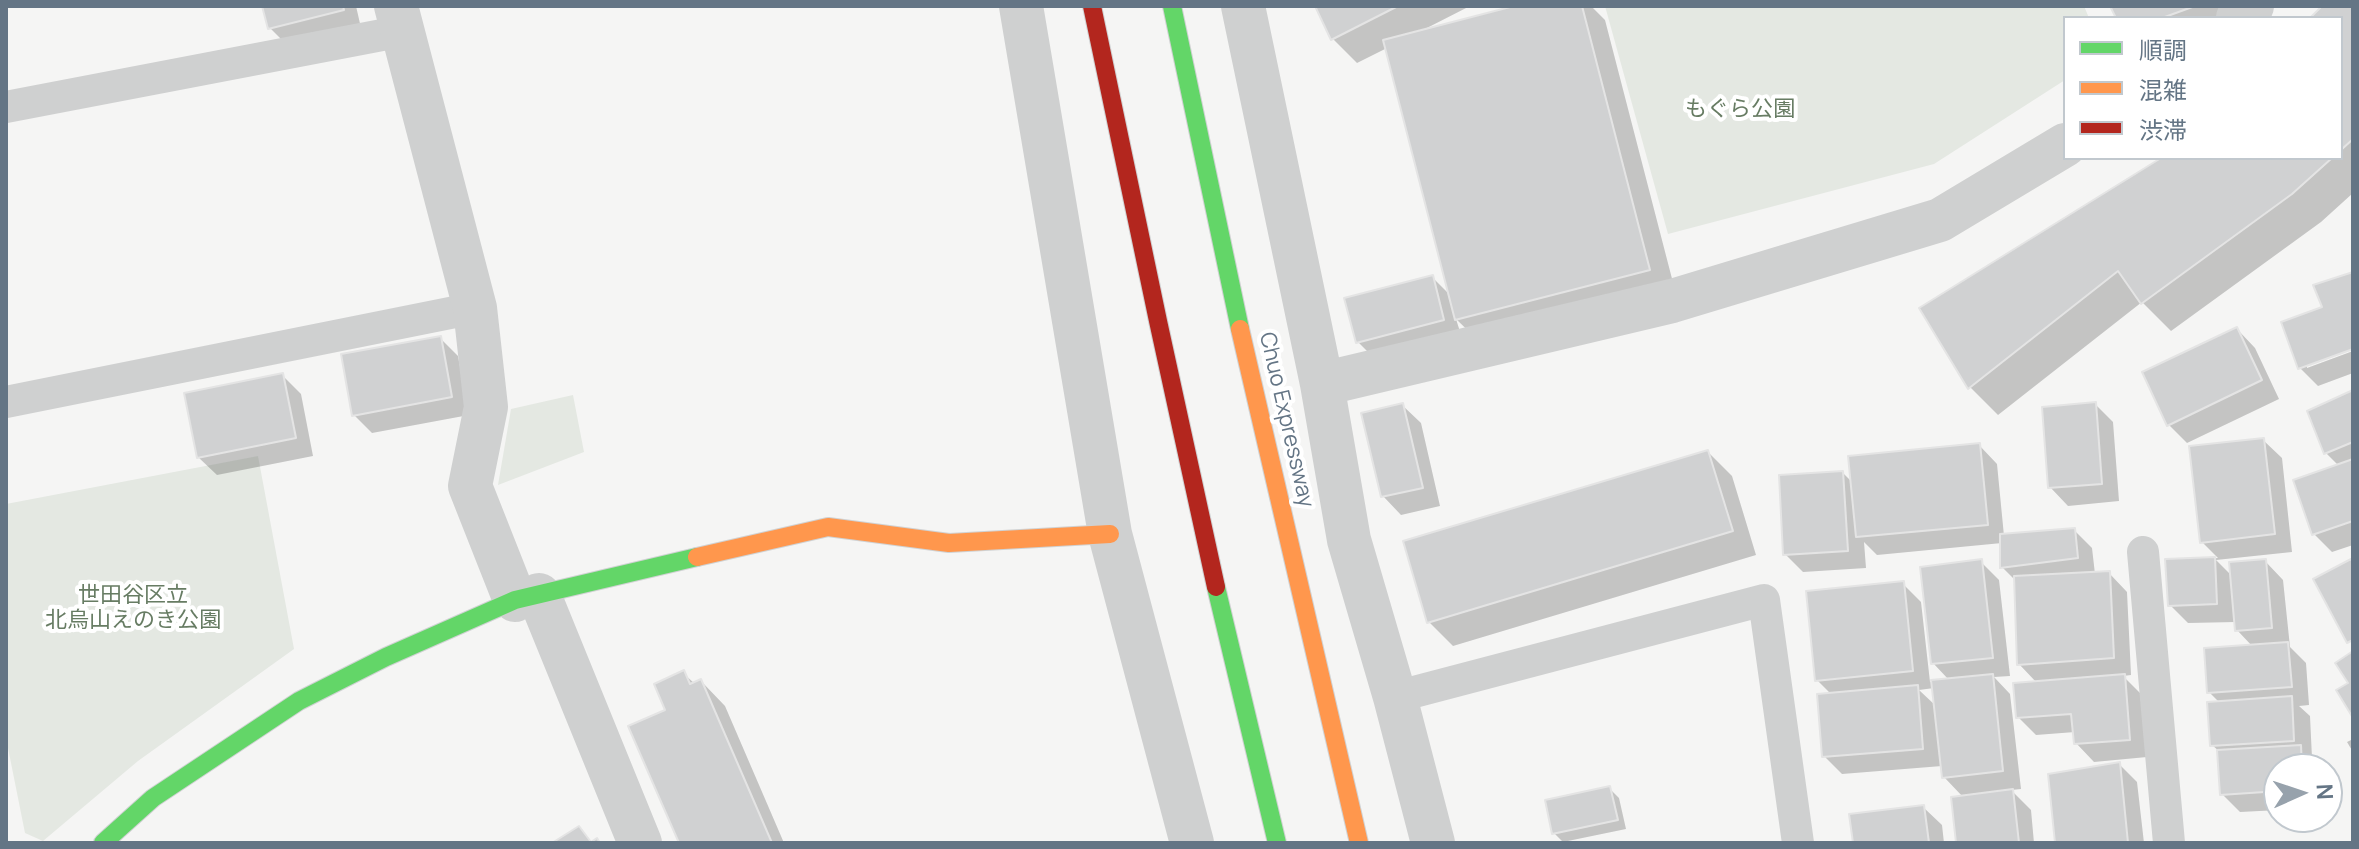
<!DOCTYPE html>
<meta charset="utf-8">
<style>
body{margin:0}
#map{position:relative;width:2359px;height:849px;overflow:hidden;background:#f5f5f4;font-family:Manrope,"Noto Sans JP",sans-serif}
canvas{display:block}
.frame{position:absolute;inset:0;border:8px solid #647585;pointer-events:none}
.legend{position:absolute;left:2063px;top:16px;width:280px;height:144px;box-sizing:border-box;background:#fff;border:2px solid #c1c8ce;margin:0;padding:10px 14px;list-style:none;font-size:24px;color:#647585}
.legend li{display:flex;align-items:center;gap:16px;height:40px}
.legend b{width:40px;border:2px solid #c1c8ce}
.north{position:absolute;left:2263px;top:753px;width:80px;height:80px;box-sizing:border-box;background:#fff;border:2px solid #c1c8ce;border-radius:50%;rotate:87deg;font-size:22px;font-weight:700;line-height:32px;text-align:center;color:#647585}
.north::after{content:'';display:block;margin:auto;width:28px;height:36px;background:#97a2ac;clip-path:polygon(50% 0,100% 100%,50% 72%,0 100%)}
</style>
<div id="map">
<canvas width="2359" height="849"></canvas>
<div class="frame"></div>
<ul class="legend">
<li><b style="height:10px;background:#63d668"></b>順調</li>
<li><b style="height:10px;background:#ff974d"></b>混雑</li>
<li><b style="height:10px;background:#b3261e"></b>渋滞</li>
</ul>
<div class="north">N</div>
</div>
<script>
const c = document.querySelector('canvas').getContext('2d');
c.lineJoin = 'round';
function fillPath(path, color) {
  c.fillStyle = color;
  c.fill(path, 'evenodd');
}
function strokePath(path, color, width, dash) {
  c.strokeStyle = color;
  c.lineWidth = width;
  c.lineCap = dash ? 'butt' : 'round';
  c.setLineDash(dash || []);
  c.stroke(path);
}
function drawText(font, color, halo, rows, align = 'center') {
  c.font = font + ' Manrope,"Noto Sans JP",sans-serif';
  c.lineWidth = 8;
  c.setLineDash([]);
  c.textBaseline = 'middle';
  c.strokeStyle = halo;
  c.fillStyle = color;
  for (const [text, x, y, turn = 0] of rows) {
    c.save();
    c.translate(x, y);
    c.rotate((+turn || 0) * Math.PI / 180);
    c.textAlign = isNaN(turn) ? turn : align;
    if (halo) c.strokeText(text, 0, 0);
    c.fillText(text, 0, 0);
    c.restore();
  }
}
fillPath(new Path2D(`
 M1605 6H2084L2089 18H2065V80L1934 164 1668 234Z
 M573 395 584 452 498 485 511 409Z
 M258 456 294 649 138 761 43 841 25 833 6 738V504Z`), '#e4e8e2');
fillPath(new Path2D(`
 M264 6H356L361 28 288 46 270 28Z
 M1317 6H1470L1423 30 1522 6H1591L1605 20 1677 298 1485 347 1456 319 1462 338 1376 360 1358 342 1432 277 1451 296 1387 48 1357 63 1333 39Z
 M2112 6H2242L2229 18H2118Z
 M2325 6H2353V193L2321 222 2171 331 2142 302 1998 415 1970 387 2165 158H2341V18H2313Z
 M2353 274V347L2307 364V368L2353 351V373L2318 386 2300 368 2325 308Z
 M2237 329 2255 348 2279 399 2187 443 2169 425Z
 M440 338 458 356 469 415 372 433 354 415Z
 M282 375 301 394 313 456 217 475 198 457Z
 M2353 392V545L2332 552 2314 534 2339 466 2326 453Z
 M2095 404 2113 422 2119 501 2068 506 2050 487Z
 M1402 405 1421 423 1440 506 1401 515 1383 496Z
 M2263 440 2282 458 2292 552 2216 560 2232 576 2265 561 2283 580 2290 647 2306 663 2309 705 2299 706 2310 716 2312 758 2319 765V769H2279V810L2240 812 2222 794 2220 752 2212 745 2220 703 2209 692 2253 647 2237 630 2236 622 2188 623 2170 605 2167 561 2218 558 2202 542Z
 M1979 445 1997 464 2004 536 2074 530 2092 548 2095 574 2109 573 2127 592 2131 675 2123 676 2142 695 2147 757 2094 762 2076 743 2075 732 2036 735 2018 717 2037 683 2019 664 2016 581 2002 567V543L1877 555 1864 542 1866 568 1803 572 1785 554 1843 473 1853 483Z
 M1708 452 1732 476 1756 555 1453 646 1429 622Z
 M1981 562 1999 580 2010 676 1994 677 2010 694 2021 789 2011 790 2031 810 2034 843H1958L1963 797 1944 777 1942 766 1842 774 1824 756 1831 694 1817 680 1903 584 1921 602 1930 682 1949 680 1933 663ZM1934 688 1936 706 1919 690Z
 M683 673 695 684 701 681 725 706 784 843H681L667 711Z
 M2353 739V752L2347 742Z
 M2119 764 2137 782 2144 843H2057Z
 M1610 789 1619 798 1626 829 1563 842 1554 833Z
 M1923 807 1942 825 1944 843H1855Z`), '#0003');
const building = new Path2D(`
 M262 6H343L344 10 268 29Z
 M1315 6H1398L1331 40Z
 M1514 6H1582L1650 270 1455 320 1383 40Z
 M2110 6H2195L2162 18H2116Z
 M2322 6H2353V139L2341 150V18H2310Z
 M2161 158H2332L2292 194 2141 304 2118 271 1968 389 1919 308Z
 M2353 272V349L2298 369 2281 322 2322 307 2313 285Z
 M1433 275 1444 320 1356 343 1344 298Z
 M2237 327 2262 380 2167 426 2142 372Z
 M441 336 452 397 352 416 341 354Z
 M283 373 296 438 197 458 184 393Z
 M2353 390V442L2324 454 2307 411Z
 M2096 402 2102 484 2048 488 2042 407Z
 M1403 403 1423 488 1381 497 1361 413Z
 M2264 438 2275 534 2200 543 2189 446Z
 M1980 443 1988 525 1856 537 1848 456Z
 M1708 450 1733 531 1427 623 1403 541Z
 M2353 459V521L2312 535 2293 480Z
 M1843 471 1848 551 1783 555 1779 475Z
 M2075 528 2078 558 2000 568V534Z
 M2215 557 2217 604 2168 606 2165 559Z
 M1982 559 1993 658 1931 664 1920 567Z
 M2266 559 2272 628 2235 631 2229 562Z
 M2351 559 2353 563V640L2347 643 2313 579Z
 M2110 571 2114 658 2017 665 2014 576Z
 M1904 581 1913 671 1815 681 1806 591Z
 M2288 642 2292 687 2207 693 2204 648Z
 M2353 651V718L2336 690 2348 683 2335 663Z
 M684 670 690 684 701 679 772 843H679L628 726 665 710 654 684Z
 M1993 674 2003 771 1942 778 1931 680Z
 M2125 674 2130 740 2074 744 2071 714 2016 718 2013 683Z
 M1918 685 1923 749 1822 757 1817 694Z
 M2292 696 2294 741 2210 746 2207 702Z
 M2301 745 2302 769H2279V791L2220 795 2217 750Z
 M2120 762 2128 843H2055L2048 774Z
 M1610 786 1618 820 1552 834 1545 800Z
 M2013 789 2019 843H1956L1951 797Z
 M1924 805 1929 843H1853L1849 814Z
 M579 826 591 842 597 838 600 843H552Z`);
fillPath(building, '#d0d1d2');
strokePath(building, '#e4e4e4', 2);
const fast = new Path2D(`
 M103 843 153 798 299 701 386 657 515 600 697 557`);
const slow = new Path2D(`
 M697 557 828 527 949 543 1110 534`);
strokePath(fast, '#d0d2d3', 20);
strokePath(slow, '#d0d2d3', 20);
strokePath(new Path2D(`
 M6 107 403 31
 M6 402 475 308
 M2143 552 2169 843
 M1395 697 1764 600 1798 843`), '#cfd0d0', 32);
strokePath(new Path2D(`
 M396 6 475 308 486 407 470 486 515 600
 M1021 6 1110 534 1192 843
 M1243 6 1322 384 1349 540 1395 697 1433 843
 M2238 18 2252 6
 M1322 384 1672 301 1940 220 2065 145
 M539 595 640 843`), '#cfd0d0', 44);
strokePath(fast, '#63d668', 18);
strokePath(slow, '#ff974d', 18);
const fastBridge = new Path2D(`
 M1172 6 1240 329
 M1216 587 1277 843`);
const slowBridge = new Path2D(`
 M1240 329 1359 843`);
const jamBridge = new Path2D(`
 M1092 6 1158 321 1216 587`);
strokePath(fastBridge, '#d0d1d2', 20, []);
strokePath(slowBridge, '#d0d1d2', 20, []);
strokePath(jamBridge, '#d0d1d2', 20, []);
strokePath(fastBridge, '#63d668', 18);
strokePath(slowBridge, '#ff974d', 18);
strokePath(jamBridge, '#b3261e', 18);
drawText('22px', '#677c63', '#fff', [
 ["もぐら公園",1740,110],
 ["世田谷区立",133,596],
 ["北烏山えのき公園",133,621]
]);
drawText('22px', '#647585', '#fff', [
 ["Chuo Expressway",1286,420,77]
]);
</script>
